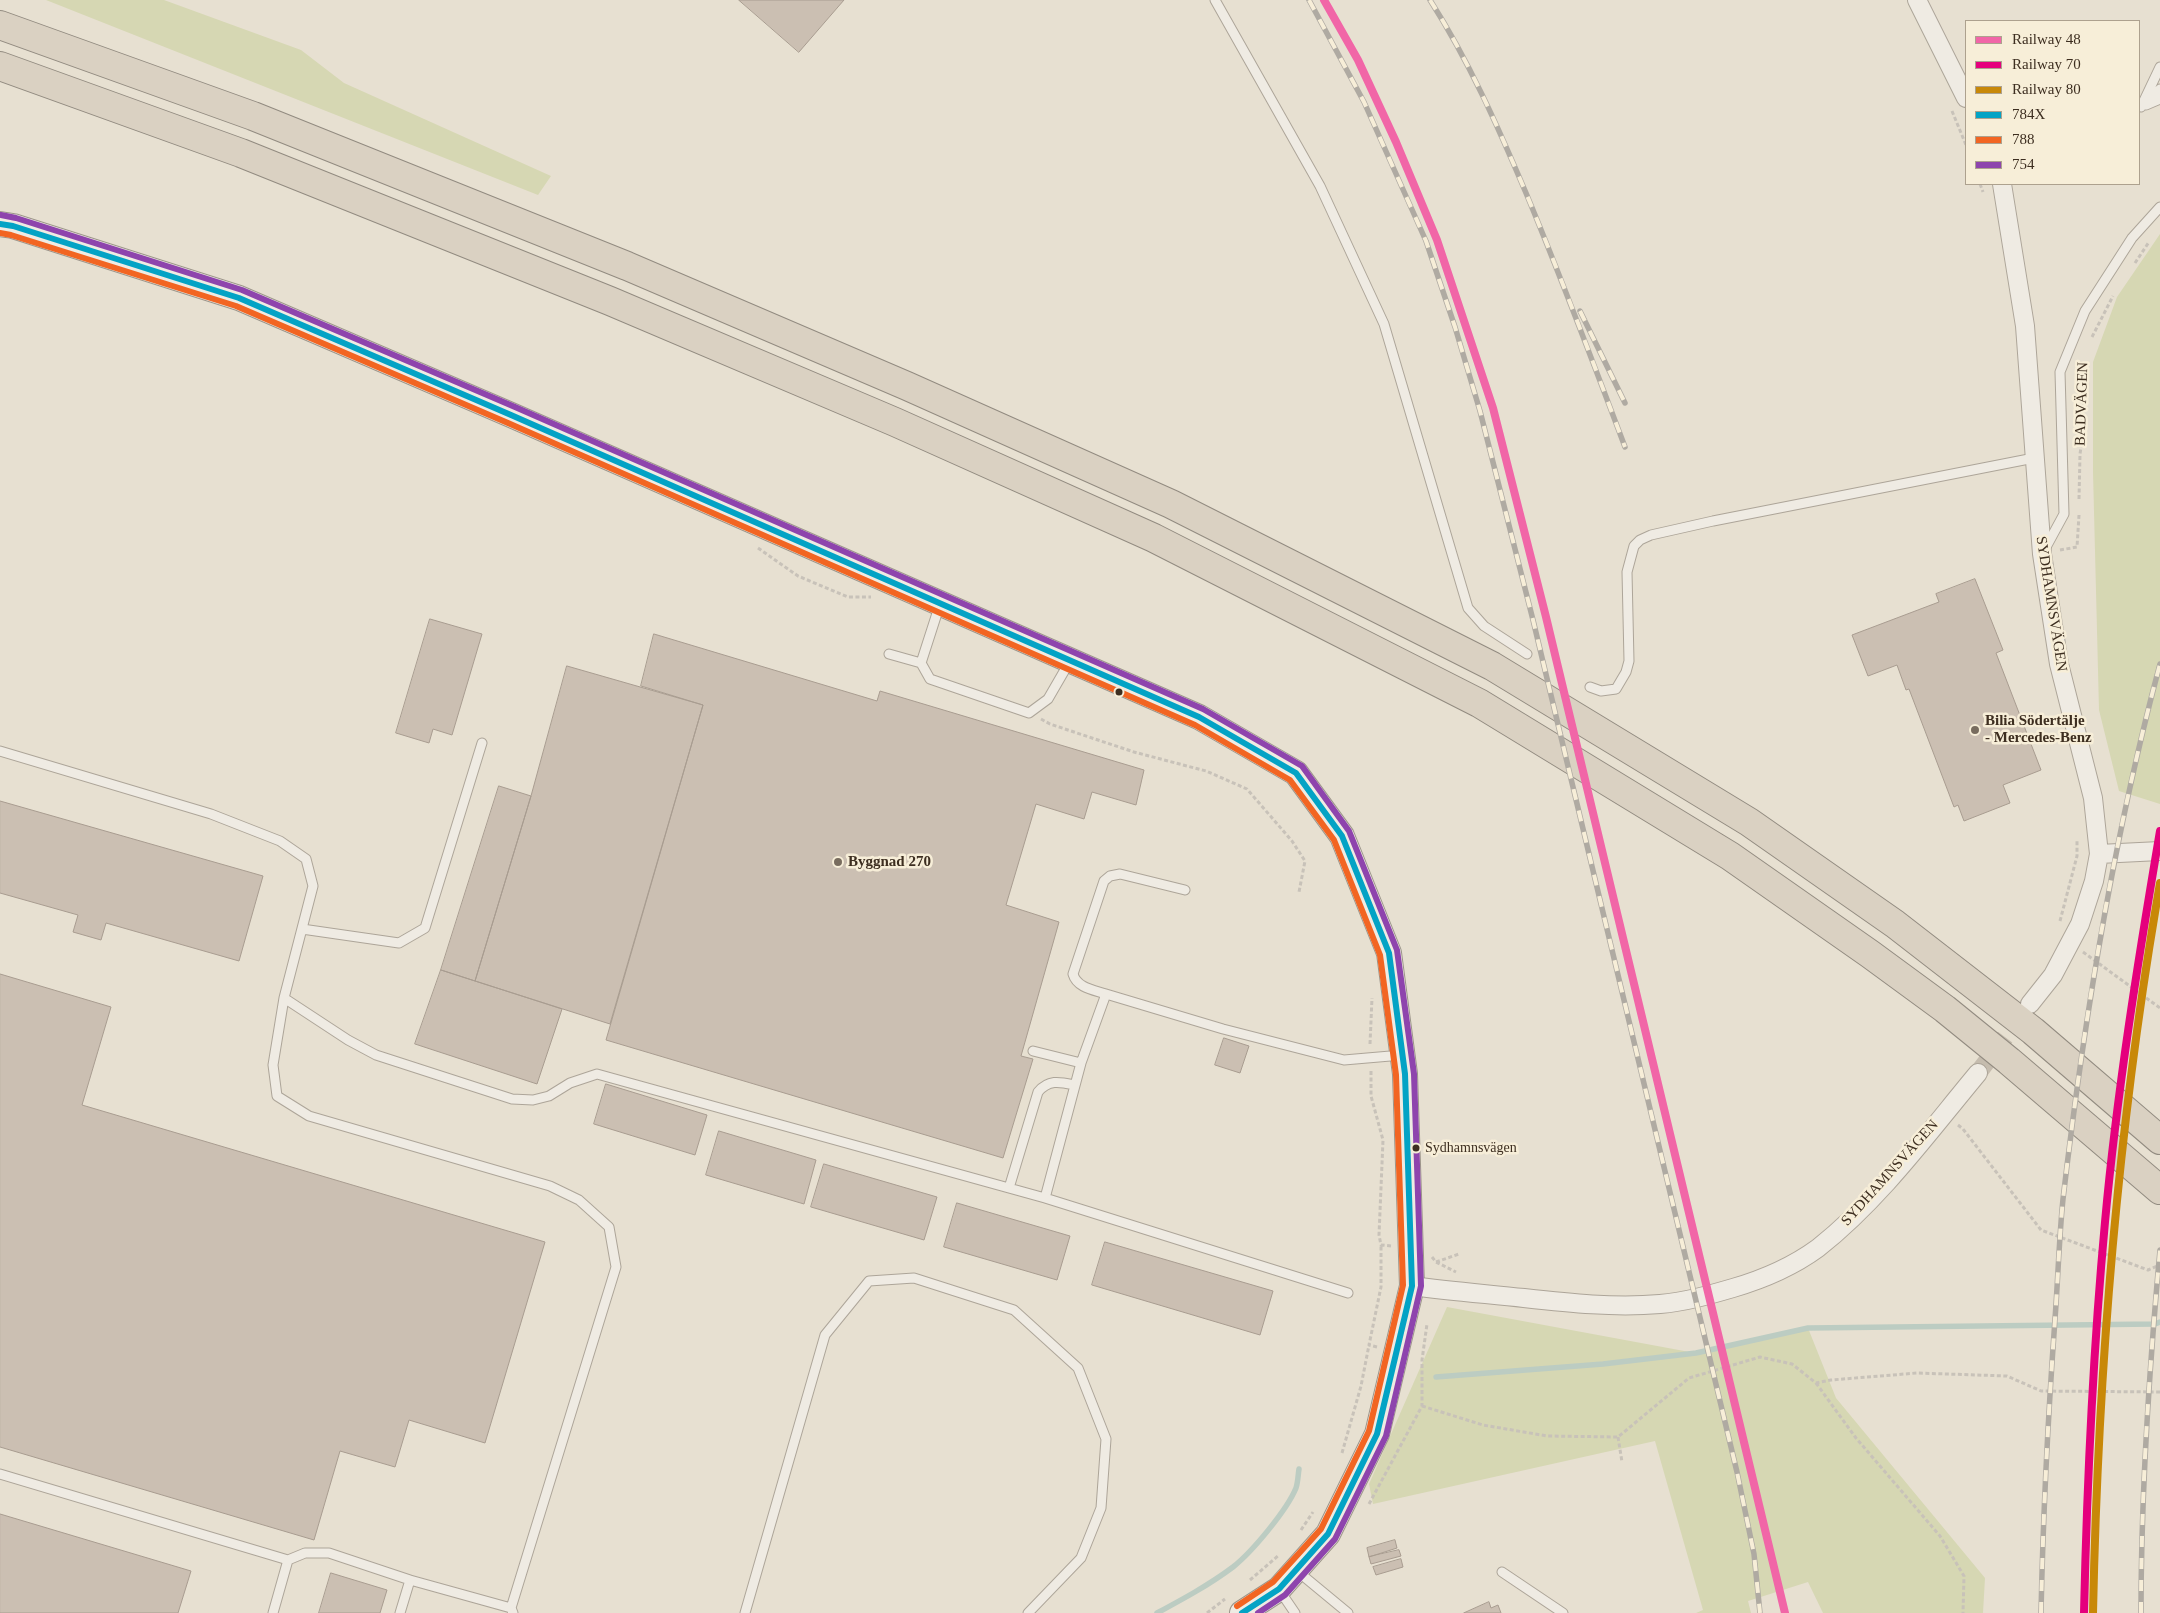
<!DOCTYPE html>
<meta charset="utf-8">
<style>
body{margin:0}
#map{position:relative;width:2160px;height:1613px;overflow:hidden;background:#e7e0d1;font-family:Georgia,serif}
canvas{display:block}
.legend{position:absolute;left:1965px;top:20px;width:175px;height:165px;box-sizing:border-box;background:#f7eed8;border:1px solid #ada18e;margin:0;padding:6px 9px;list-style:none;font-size:15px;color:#3d2e20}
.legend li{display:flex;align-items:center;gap:10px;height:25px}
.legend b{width:25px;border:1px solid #ada18e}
</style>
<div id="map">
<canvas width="2160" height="1613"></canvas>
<ul class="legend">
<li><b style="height:6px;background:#f166a7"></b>Railway 48</li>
<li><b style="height:6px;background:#e5007d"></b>Railway 70</li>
<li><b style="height:6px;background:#c88808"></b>Railway 80</li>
<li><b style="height:6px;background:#03a3c5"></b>784X</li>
<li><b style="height:6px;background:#f26522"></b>788</li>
<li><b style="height:6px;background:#8e44ad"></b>754</li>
</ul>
</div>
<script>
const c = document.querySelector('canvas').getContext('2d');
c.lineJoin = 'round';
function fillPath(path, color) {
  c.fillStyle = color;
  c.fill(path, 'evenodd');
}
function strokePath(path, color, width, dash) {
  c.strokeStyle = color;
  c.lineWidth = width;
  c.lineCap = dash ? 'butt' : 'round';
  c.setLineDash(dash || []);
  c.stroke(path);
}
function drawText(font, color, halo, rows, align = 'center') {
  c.font = font + ' Georgia,serif';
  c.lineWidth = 5;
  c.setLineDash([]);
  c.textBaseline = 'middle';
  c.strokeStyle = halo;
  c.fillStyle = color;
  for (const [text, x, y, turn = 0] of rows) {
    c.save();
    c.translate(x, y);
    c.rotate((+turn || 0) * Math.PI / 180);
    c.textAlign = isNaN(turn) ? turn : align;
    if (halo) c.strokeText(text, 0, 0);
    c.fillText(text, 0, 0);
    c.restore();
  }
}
fillPath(new Path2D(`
 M46 0H164L301 50 344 83 551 176 538 195Z
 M2160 234V804L2119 791 2099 710 2093 472V362L2117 297Z
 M1447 1307 1695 1353 1808 1328 1836 1398 1985 1578 1983 1613H1823L1808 1582 1748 1601 1751 1613H1696L1703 1610 1655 1441 1373 1504 1369 1484Z`), '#d6d7b3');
strokePath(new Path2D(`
 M1436 1377 1603 1364 1696 1353 1808 1328 2155 1324 2160 1322
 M1157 1613C1183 1599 1209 1585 1233 1567 1252 1552 1287 1510 1296 1488 1298 1482 1298 1475 1299 1469`), '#bcccc2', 5.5);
const building = new Path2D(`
 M739 0H844L799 52Z
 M1975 579 2003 650 1996 653 2041 770 2003 785 2010 803 1964 821 1958 805 1954 807 1909 689 1906 690 1897 665 1868 676 1852 635 1939 602 1936 594Z
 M430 619 482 634 452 735 433 729 429 743 396 733Z
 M654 634 877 701 880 691 1144 770 1136 805 1092 792 1084 819 1036 804 1006 905 1059 922 1021 1056 1033 1059 1003 1158 606 1040 703 705 641 686Z
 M567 666 703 705 610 1024 475 981 531 796Z
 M499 786 531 796 475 981 441 970Z
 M0 801 263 876 239 961 106 923 101 940 73 932 78 915 0 893Z
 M441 970 562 1009 537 1084 415 1044Z
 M0 974 111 1007 82 1105 545 1242 485 1443 409 1420 395 1467 340 1451 314 1540 0 1447Z
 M1224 1038 1249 1046 1240 1073 1215 1065Z
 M606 1084 707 1115 695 1155 594 1124Z
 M719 1131 816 1160 804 1204 706 1175Z
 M824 1164 937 1197 924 1240 811 1207Z
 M957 1203 1070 1236 1057 1280 944 1247Z
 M1105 1242 1273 1291 1260 1335 1092 1285Z
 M0 1514 191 1571 178 1613H0Z
 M1395 1540 1397 1548 1369 1557 1367 1548Z
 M1399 1550 1401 1556 1371 1564 1369 1557Z
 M1401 1559 1403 1567 1376 1575 1373 1567Z
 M331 1573 387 1590 380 1613H319Z
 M1489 1602 1491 1608 1498 1605 1501 1613H1464Z`);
fillPath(building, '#cbbfb2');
strokePath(building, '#a89c90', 1);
strokePath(new Path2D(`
 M1978 1073 2024 1012`), '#c5bcae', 18, [18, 9]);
const service = new Path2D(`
 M1215 0 1320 186 1384 324 1468 608 1484 626 1527 654
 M2145 103 2160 89
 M2146 105 2160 99
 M2141 107 2160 67
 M2045 549 2064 514 2060 372 2085 311 2132 238 2160 207
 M940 604 921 663 930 679 1029 713 1048 699 1070 661
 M889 654 921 663
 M1590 687 1601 691 1616 689 1626 672 1629 661 1627 572 1634 546 1640 540 1651 535 1713 521 2034 458
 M0 751 211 814 280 841 306 859 313 886 284 998 273 1065 277 1096 309 1116 550 1186 579 1200 609 1227 616 1267 511 1608 513 1613
 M302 929 399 943 425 928 482 743
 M1106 994C1094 990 1077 988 1073 974L1104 881 1110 876 1120 874 1185 890
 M284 998 348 1040 376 1055 512 1099 533 1100 549 1096 570 1083 597 1074 1045 1198 1081 1063 1106 994 1223 1029 1344 1060 1402 1055
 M1033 1051 1081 1063
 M1009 1188 1038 1092C1049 1079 1060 1082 1075 1085
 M1045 1198 1348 1293
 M0 1474 288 1560 273 1613
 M288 1560 305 1553H329L410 1580 400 1613
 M1296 1570 1348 1613
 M1502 1572 1563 1613
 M410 1580 511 1608
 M1280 1591 1295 1613
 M745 1613 825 1335 869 1281 914 1278 1014 1310 1078 1368 1106 1439 1101 1508 1081 1558 1028 1613`);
const minor = new Path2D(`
 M1917 0 1966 98
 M2002 184 2025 326 2042 554 2059 664 2093 798 2099 854 2094 881 2080 924 2053 975 2030 1004
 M2099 854 2160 851
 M1412 1286C1449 1291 1487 1294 1524 1298 1569 1303 1615 1308 1660 1304 1685 1302 1709 1295 1733 1288 1764 1279 1792 1267 1818 1248 1880 1199 1928 1133 1978 1073`);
const secondary = new Path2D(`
 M0 224 13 226 239 298 511 415 1199 717 1296 773 1342 836 1389 953 1405 1074 1412 1286 1377 1434 1328 1534 1279 1589 1242 1613`);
const motorway = new Path2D(`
 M0 25 253 116 627 266 907 386 1171 504 1492 666 1749 822 1895 924 2033 1031 2160 1140
 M0 66 241 153 610 301 895 422 1154 538 1479 703 1730 856 1870 954 1945 1009 2009 1061 2160 1190`);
strokePath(service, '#ada599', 11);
strokePath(minor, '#ada599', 20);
strokePath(secondary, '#9c958a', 26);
strokePath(motorway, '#928b80', 30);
strokePath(new Path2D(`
 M1952 111 1966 145
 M1980 184 1983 192
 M2135 263 2149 242
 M2092 337 2113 296
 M2079 499 2080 454 2083 435 2081 361
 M758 548 798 576 848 597H871
 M2060 550 2077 547 2079 515
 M1041 719 1050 724 1134 752 1206 771 1247 789 1292 841 1305 861 1299 892
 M2060 921 2077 856V839
 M2083 952 2160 1008
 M1370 1044 1372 998
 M1371 1071V1096L1383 1140 1379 1235 1381 1245 1391 1246
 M1958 1125 1963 1129 2041 1230 2148 1270 2160 1265
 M1432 1257 1436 1262 1456 1272
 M1436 1262 1459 1254
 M1377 1347 1369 1345 1381 1287V1245
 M1816 1383 1856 1438 1940 1536 1964 1576 1963 1613
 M1422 1406 1483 1425 1547 1436 1618 1437 1689 1378 1760 1357 1792 1364 1816 1383 1831 1380 1917 1373 2007 1376 2041 1391 2160 1392
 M1618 1437 1622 1462
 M1342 1453 1361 1386 1369 1345
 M1369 1504 1422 1406V1360L1427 1324
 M1301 1530 1313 1512
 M1250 1580 1279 1555
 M1207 1613 1225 1599`), '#c8c2b9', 3, [4, 2.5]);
strokePath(service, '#efebe3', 9);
strokePath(minor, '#efebe3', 18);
strokePath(secondary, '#efebe3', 24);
strokePath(motorway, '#dad1c2', 28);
const rail = new Path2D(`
 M1309 0 1364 102 1426 241 1455 327 1480 411 1533 620 1737 1472 1754 1554 1760 1613
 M1430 0C1469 61 1498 127 1526 193 1561 277 1593 362 1625 447
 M1580 311 1625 403
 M2041 1613C2043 1515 2048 1417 2055 1319 2058 1279 2059 1239 2063 1199 2084 1019 2113 839 2160 664
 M2141 1613C2141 1492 2149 1371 2160 1250`);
strokePath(rail, '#afaaa2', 5.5);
strokePath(rail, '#f7eed8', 4, [11]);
strokePath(new Path2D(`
 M0 224 13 226 239 298 511 415 1199 717 1296 773 1342 836 1389 953 1405 1074 1412 1286 1377 1434 1328 1534 1279 1589 1242 1613`), '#03a3c5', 6);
strokePath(new Path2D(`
 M0 233 11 235 236 306 508 423 1195 725 1290 780 1334 840 1380 955 1396 1075 1403 1285 1369 1431 1321 1529 1273 1582 1237 1606`), '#f26522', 6);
strokePath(new Path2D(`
 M1 215 16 218 242 290 515 407 1203 709 1302 766 1349 831 1397 950 1414 1074 1421 1286 1386 1436 1335 1539 1285 1595 1258 1613`), '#8e44ad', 6);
strokePath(new Path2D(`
 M1324 0 1358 60 1396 142 1437 240 1493 408 1546 617 1785 1613`), '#f166a7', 8);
strokePath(new Path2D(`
 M2084 1613C2087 1482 2093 1352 2105 1222 2117 1091 2138 961 2160 831`), '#e5007d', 8);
strokePath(new Path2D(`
 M2093 1613C2098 1368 2118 1124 2160 883`), '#c88808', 8);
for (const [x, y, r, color] of [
 [1119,692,4.5,"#3d2e20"],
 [1975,730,5,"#786c5e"],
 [838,862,5,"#786c5e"],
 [1416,1148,4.5,"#3d2e20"]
]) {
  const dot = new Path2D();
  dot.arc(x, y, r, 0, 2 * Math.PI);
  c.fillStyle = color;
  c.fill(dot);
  strokePath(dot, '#f7eed8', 2);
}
drawText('14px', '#3d2e20', '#f7eed8', [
 ["Sydhamnsvägen",1425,1148]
], 'left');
drawText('15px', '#3d2e20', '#f7eed8', [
 ["BADVÄGEN",2082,404,-88],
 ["SYDHAMNSVÄGEN",2051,604,81],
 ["SYDHAMNSVÄGEN",1890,1173,-48]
]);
drawText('bold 15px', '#3d2e20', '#f7eed8', [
 ["Bilia Södertälje",1985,721],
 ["- Mercedes-Benz",1985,738],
 ["Byggnad 270",848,862]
], 'left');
</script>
